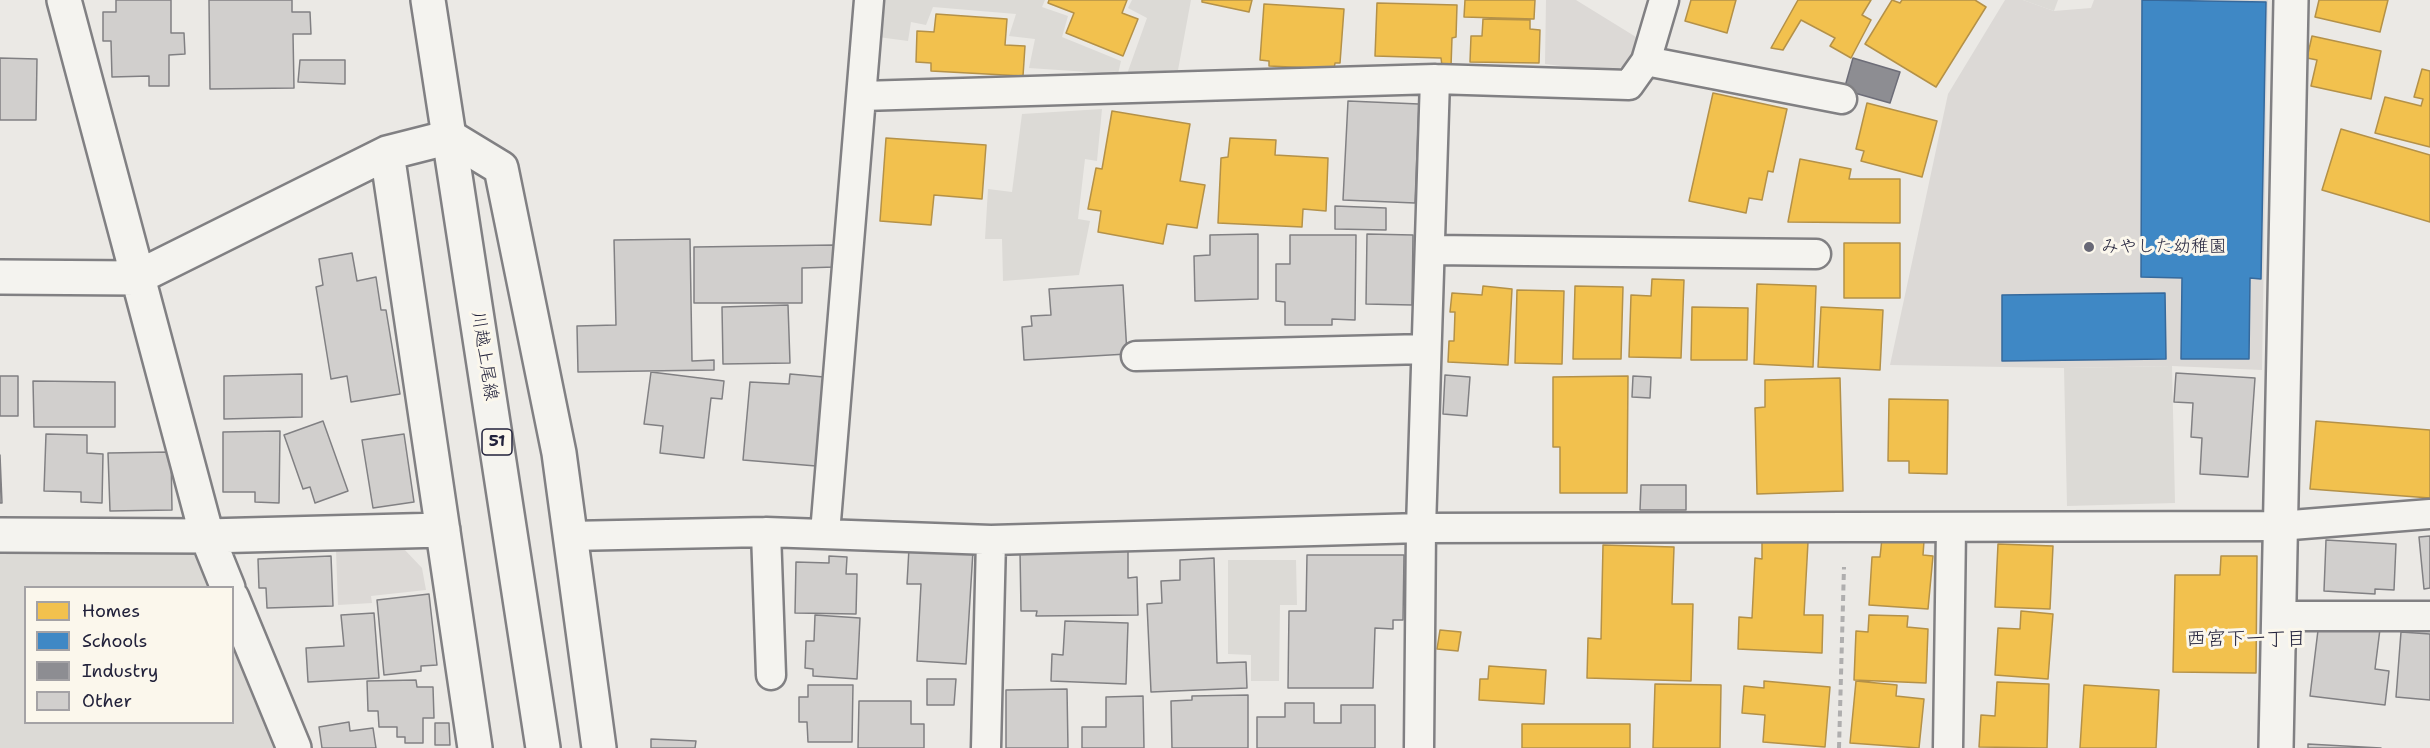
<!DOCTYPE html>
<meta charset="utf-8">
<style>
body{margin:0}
#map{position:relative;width:2430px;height:748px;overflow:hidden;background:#ebe9e5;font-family:"Shantell Sans",sans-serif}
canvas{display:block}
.legend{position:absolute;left:24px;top:586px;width:210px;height:138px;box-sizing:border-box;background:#fbf7ec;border:2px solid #a4a2a5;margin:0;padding:8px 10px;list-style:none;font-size:18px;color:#22223b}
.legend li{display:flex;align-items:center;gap:12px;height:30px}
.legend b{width:30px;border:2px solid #a4a2a5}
</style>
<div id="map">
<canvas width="2430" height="748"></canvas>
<ul class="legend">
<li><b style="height:16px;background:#f2c14e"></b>Homes</li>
<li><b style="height:16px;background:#3f88c5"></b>Schools</li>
<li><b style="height:16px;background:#8d8d92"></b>Industry</li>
<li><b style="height:16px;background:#d1cfcd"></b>Other</li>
</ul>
</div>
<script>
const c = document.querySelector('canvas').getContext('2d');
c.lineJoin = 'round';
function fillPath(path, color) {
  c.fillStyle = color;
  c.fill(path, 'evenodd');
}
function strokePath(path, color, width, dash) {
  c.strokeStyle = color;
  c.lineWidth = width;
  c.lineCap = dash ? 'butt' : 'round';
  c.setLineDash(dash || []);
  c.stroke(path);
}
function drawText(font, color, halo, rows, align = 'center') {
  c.font = font + ' "Shantell Sans","Klee One",sans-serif';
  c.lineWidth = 6;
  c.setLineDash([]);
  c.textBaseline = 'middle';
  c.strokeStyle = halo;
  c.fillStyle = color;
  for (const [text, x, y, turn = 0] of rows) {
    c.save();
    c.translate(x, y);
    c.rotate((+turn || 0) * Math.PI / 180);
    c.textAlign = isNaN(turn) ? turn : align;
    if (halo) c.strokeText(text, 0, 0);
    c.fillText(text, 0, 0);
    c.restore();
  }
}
fillPath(new Path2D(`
 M1546 0H1576L1636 37 1629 64 1611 72 1545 64Z
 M2005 0H2023L2054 11 2091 8 2094 0H2268L2262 370 2172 366 2064 368 1890 365 1948 94Z
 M404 549 422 568 426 590 371 596 372 603 338 605 336 550Z`), '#dcd9d6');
fillPath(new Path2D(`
 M885 0H1045L1042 7 1068 16 1062 37 1121 61 1118 74 1029 68 1035 39 1009 36 1016 14 933 7 926 25 911 22 908 41 878 37Z
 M1132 0H1191L1178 70 1127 74 1147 18 1128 8Z
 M2023 0H2058L2054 11Z
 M1102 109 1097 161 1085 159 1078 219 1090 221 1079 275 1003 281 1002 239H985L988 189 1012 192 1022 114Z
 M2172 366 2175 503 2067 506 2064 368Z
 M0 549 194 550 210 587 26 588V722H232L233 642 277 748H0Z
 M1228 560H1296L1297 605H1280L1279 681H1251V655L1228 654Z`), '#dcdad6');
const homes = new Path2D(`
 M1049 0H1127L1122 13 1138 19 1123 56 1066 33 1074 13 1048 3Z
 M1202 0H1252L1249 12 1202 2Z
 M1465 0H1535L1534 19 1464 17Z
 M1691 0H1736L1727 33 1685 21Z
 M1798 0H1871L1862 15 1871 20 1851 58 1830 46 1835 38 1801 20 1783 50 1771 48Z
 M1892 0 1900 3 1902 0H1975L1986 7 1936 87 1865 44Z
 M2319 0H2388L2380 32 2315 17Z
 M1377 3 1457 5 1456 37 1452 38 1451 67 1442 66 1441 58 1375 56Z
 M1264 4 1344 9 1340 63H1335L1334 69 1269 66V61L1260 60Z
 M936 14 1007 19 1005 45 1025 46 1023 76 931 71V63L916 62 917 31 934 32Z
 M1483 19 1530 20V29L1540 30 1539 63 1470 62 1471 36H1482Z
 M2312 36 2381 51 2371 99 2311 86 2317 60 2307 58Z
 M2422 69 2430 71V147L2375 133 2385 97 2421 106 2423 99 2414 97Z
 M1713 93 1787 109 1773 172 1768 171 1762 200 1749 198 1746 213 1689 201Z
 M1867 103 1937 121 1922 177 1861 161 1864 151 1856 149Z
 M1112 111 1190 124 1180 181 1205 185 1197 228 1167 224 1163 244 1098 232 1101 211 1088 209 1096 168 1102 169Z
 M2341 129 2430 155V222L2322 190Z
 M886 138 986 145 982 199 934 195 931 225 880 221Z
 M1230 138 1276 140 1275 155 1328 158 1326 211 1303 209 1302 227 1218 223 1221 158 1228 157Z
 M1800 159 1851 169 1849 179H1900V223L1788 222Z
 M1844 243H1900V298H1844Z
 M1652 279 1684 280 1681 358 1629 357 1631 295 1651 296Z
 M1757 284 1816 286 1813 367 1754 364Z
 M1483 286 1512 289 1508 365 1448 362 1449 341H1454L1455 312H1450L1452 293 1482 295Z
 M1575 286 1623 287 1621 359H1573Z
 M1517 290 1564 291 1562 364 1515 363Z
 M1692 307 1748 308 1747 360H1691Z
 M1821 307 1883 310 1880 370 1818 367Z
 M1628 376 1627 493H1560V447H1553V377Z
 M1840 378 1843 491 1757 494 1755 408 1765 407V380Z
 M1889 399 1948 400 1947 474 1909 473V461H1888Z
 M2316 421 2430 430V498L2310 489Z
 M1882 538 1924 541 1923 555 1933 556 1928 609 1869 605 1872 557H1880Z
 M1762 540 1808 542 1804 615H1823L1822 653 1738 649 1739 617 1752 618 1755 558 1762 559Z
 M1998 544 2053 546 2050 609 1995 607Z
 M1603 545 1674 547 1672 604H1693L1691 681 1587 678 1588 638 1601 639Z
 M2221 556H2257L2256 673 2173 672 2175 575H2220Z
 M2021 611 2053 614 2048 679 1995 675 1998 628 2020 629Z
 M1869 615 1908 616 1907 627 1928 629 1926 683 1854 680 1856 631 1868 632Z
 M1440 630 1461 632 1458 651 1437 649Z
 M1489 666 1546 670 1544 704 1479 700 1480 679H1488Z
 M1764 681 1830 687 1825 747 1763 742 1765 715 1742 713 1744 686 1764 688Z
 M1856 681 1897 685 1896 696 1924 699 1919 748 1850 743Z
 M1997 682 2049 684 2047 748 1979 747 1981 715 1995 716Z
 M1655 684 1721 685 1720 748H1653Z
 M2084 685 2159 690 2156 748H2080Z
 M1522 724H1630V748H1522Z`);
fillPath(homes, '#f2c14e');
strokePath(homes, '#b49148', 1.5);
const schools = new Path2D(`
 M2142 0 2266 2 2261 279 2250 278 2249 359H2181L2182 278 2141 277Z
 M2165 293 2166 359 2002 361V295Z`);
fillPath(schools, '#3f88c5');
strokePath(schools, '#36699c', 1.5);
const industry = new Path2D(`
 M1853 58 1900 72 1890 103 1844 90Z`);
fillPath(industry, '#8d8d92');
strokePath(industry, '#6d6d78', 1.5);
const building = new Path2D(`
 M116 0H171V33H184L185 54 169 55V86H149V76L112 77 111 41H103V12H116Z
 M209 0H292V12H310L311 34H293L294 88 210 89Z
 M0 58 37 59 36 120H0Z
 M300 60H345V84L298 82Z
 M1348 101 1419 104 1415 203 1343 200Z
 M1335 206 1386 208V230L1335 229Z
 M1258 234V299L1195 301 1194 256 1210 255V235Z
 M1367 234 1413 235 1412 305 1366 304Z
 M1290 235H1356L1355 320 1332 319V325H1285V302L1276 301V264H1290Z
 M690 239 692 361 714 360V370L578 372 577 326 616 325 614 240Z
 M835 245V267L802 268V303H694V247Z
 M352 253 357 281 376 277 381 310H386L400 394 351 402 347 376 331 379 316 287 323 285 319 259Z
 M1123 285 1127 354 1024 360 1022 327 1032 326 1031 316 1051 315 1049 289Z
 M788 305 790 363 723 364 722 307Z
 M651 372 724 381 722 399 711 398 704 458 660 453 663 426 644 424Z
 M2176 373 2255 378 2248 477 2200 474 2202 438 2191 437 2193 403 2174 402Z
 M302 374V417L224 419V376Z
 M790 374 824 377 816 466 743 460 750 382 789 384Z
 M1445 375 1470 377 1467 416 1443 414Z
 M0 376H18V416H0Z
 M1633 376 1651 377 1650 398 1632 397Z
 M33 381 115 382V427H34Z
 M323 421 348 491 315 503 310 487 303 489 284 435Z
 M280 431 279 503 255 502V492H223V432Z
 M46 434 87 435V453L103 454 102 503 81 502V492L44 491Z
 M404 434 414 502 373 508 362 440Z
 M171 452 172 510 110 511 108 453Z
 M0 455 2 503H0Z
 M1641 485H1686V510H1640Z
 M2430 536V588L2424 589 2419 537Z
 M2326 540 2396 544 2394 590 2375 589V594L2324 591Z
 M909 548 973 551 966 664 917 661 921 584H907Z
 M1128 550V578L1137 577 1138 615 1036 616 1037 611H1021L1020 551Z
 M1307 555H1404L1403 620H1393V629L1375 628 1373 688H1288L1289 611H1306Z
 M331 556 333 606 267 608 266 588H259L258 559Z
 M829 556 847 557 846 574H857L856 614 795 613 796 562 829 563Z
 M1214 558 1217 663 1246 662 1247 688 1151 692 1147 604 1162 603 1161 581 1180 580V560Z
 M429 594 437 665 421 666V671L384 675 377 600Z
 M374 613 379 678 308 682 306 648 344 646 341 615Z
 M815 615 860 618 857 679 813 676V669L805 668 806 641H814Z
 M1065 621 1128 623 1126 684 1051 681 1052 654 1063 655Z
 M2319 622 2380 629 2375 669 2389 671 2385 705 2310 696Z
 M2401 632 2430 634V700L2396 697Z
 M927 679H956L954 705H927Z
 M416 680 417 687H433L434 718H423V743H405V737H397V727H379L378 711H368L367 681Z
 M808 685H853L852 742H808L807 722H799V697H808Z
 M1067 689 1068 748H1006V690Z
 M1248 695V748H1172L1171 701 1192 700V696Z
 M1143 696 1144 748H1082V727H1106V697Z
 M859 701H911V724H924V748H858Z
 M1285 703H1314V723H1341V705H1375V748H1257V717H1285Z
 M349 722 350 731 373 728 376 748H322L319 727Z
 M435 723H449L450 745H435Z
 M651 739 696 741 695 748H651Z
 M2308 744 2381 748H2308Z`);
fillPath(building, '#d1cfcd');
strokePath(building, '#818083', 1.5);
const lane = new Path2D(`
 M1646 61 1842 99
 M862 96 1435 79 1629 85 1646 61 1664 0
 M1430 250 1816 254
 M1136 356 1426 349
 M766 532 771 675
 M825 533 869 0
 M569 536 766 532 991 540 1421 528 2279 526 2430 514
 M2279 616H2430
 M986 748 991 540
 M1419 748 1421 528 1435 79
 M1948 748 1951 528`);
const street = new Path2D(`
 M64 0 207 536 228 588
 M387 153 475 748
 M0 277 136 278 387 153 450 137 501 168 559 453 599 748
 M0 535 207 536 443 530
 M232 598 294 748
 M2276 748 2291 0`);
const primary = new Path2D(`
 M428 0 543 748`);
strokePath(lane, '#818083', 33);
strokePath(street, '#818083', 38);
strokePath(primary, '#818083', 38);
strokePath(new Path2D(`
 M1839 748 1844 567`), '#afaeae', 4, [6, 4.5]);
strokePath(lane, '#f4f3ef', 28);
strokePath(street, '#f4f3ef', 33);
strokePath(primary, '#f4f3ef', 33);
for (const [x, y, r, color] of [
 [2089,247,6,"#686876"]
]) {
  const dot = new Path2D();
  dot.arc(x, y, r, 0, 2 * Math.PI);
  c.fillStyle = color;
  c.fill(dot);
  strokePath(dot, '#fbf7ec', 2);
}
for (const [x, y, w] of [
 [497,442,30]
]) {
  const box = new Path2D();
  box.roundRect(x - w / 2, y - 13, w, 26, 4.5);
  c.fillStyle = '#fbf7ec';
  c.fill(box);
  strokePath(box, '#22223b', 1.5);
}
drawText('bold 16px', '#22223b', null, [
 ["51",497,442]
]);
drawText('18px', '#22223b', '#fbf7ec', [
 ["みやした幼稚園",2101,247]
], 'left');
drawText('18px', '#22223b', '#fbf7ec', [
 ["川越上尾線",484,356,81]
]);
drawText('20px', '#22223b', '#fbf7ec', [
 ["西宮下一丁目",2246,640]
]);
</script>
